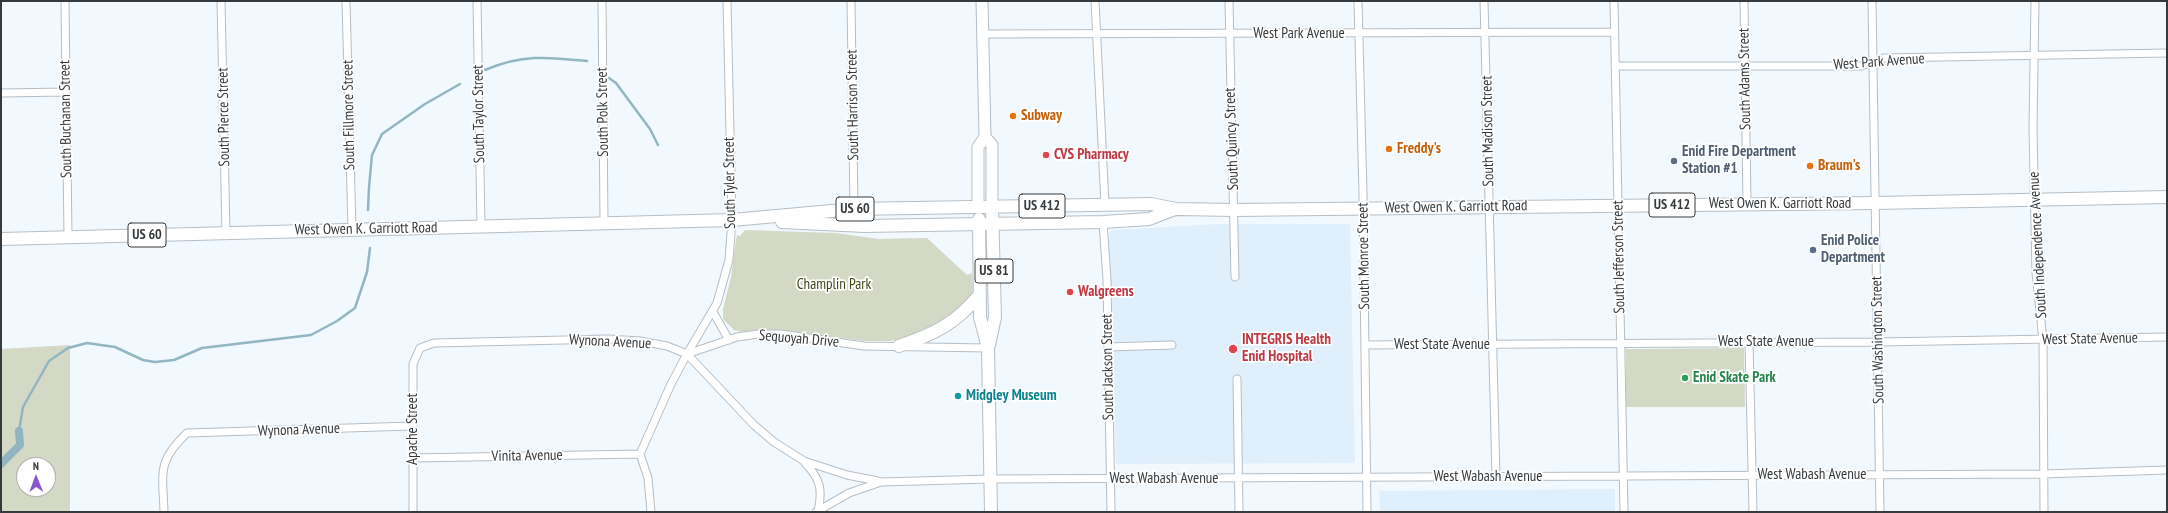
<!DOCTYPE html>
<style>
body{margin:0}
#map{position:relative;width:2168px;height:513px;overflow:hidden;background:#f1f9ff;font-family:"PT Sans Narrow",sans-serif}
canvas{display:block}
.frame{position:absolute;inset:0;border:2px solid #363a3d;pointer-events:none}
.north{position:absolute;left:16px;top:457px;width:40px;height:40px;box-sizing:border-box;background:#fff;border:1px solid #afb0b1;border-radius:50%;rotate:359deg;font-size:11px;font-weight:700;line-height:16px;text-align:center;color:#363a3d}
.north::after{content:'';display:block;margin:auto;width:14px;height:18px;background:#8656cf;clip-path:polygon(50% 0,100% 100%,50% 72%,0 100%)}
</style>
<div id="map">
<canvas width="2168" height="513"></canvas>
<div class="frame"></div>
<div class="north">N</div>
</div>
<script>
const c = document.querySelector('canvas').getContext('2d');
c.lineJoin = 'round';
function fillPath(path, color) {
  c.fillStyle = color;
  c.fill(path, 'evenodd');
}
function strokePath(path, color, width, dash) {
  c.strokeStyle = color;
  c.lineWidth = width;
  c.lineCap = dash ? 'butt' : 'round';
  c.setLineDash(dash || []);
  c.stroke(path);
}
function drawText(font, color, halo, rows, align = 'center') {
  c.font = font + ' "PT Sans Narrow",sans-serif';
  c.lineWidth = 3.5;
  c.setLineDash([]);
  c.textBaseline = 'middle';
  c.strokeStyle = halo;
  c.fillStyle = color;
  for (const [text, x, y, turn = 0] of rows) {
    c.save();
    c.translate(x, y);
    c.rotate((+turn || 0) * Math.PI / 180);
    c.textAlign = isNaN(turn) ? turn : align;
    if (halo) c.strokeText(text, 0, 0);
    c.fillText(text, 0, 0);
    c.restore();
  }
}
fillPath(new Path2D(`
 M1218 224H1350L1355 463 1116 464 1109 235 1112 230Z
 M1615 489V512H1380L1379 491Z`), '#dfeffc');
fillPath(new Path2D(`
 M745 230 836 233 879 239 927 238 967 275 972 273 973 297 945 322 911 337 890 341H864L779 330 741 332 734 330 723 319V309L731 277 736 240 737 235 740 236Z
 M70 345V512H1V349ZM24 465H48V489H24Z
 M1744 348 1745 407H1626V349Z`), '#d4d9c6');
strokePath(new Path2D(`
 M485 70C522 54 548 57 587 61
 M609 78 616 83 650 129 658 145
 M368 210 369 187 372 155 382 134 425 104 460 84
 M19 431 23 407 49 361 68 348 87 343 115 347 143 360 155 362 174 360 202 348 311 335 337 321 355 308 367 272 370 248`), '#91b6c2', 2.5);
strokePath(new Path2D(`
 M1 464 20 445 19 431`), '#91b6c2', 8);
const minor = new Path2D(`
 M65 1 68 237
 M221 1 226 233
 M346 1 352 230
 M477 1 481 226
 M602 1 604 223
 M851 1 854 209
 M1095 1 1105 205
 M1229 1 1235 277
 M1358 1 1363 194 1367 512
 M1484 1 1496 477
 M1614 1 1624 512
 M1744 1 1747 204
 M1872 1 1880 512
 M2035 1 2033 128 2036 273 2043 340 2044 512
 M982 34 1615 32
 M1615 66H1861L1884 58 2167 53
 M1 93 66 92
 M1103 222 1107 280 1111 512
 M713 312 729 340
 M1749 342 1753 512
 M1365 345 1878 342 2167 337
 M1108 347 1172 345
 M687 354 717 303 729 260 732 220 727 1
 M1237 379 1239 512
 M413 458 640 454
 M805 463C820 478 823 490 818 511
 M164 512C163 474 156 462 187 433L412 426
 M413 512V364L420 348 434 343 608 339 640 341 667 346 687 354 754 425 774 442 804 461 847 475 878 481
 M651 512 648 478 640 454 671 384 687 354 737 337 758 334H781L864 346 988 348
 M816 512 849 493 881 482 990 479 2043 474 2167 470`);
const primary = new Path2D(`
 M985 137 992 145V207
 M978 208V147L985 137 982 1`);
const trunk = new Path2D(`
 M979 219 980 317 988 348 991 512
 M782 222 864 226 1103 222 1149 219 1175 209
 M1 239 732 220 854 209 1151 204 1176 209 1234 210 1876 203 2167 197
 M989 345 995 317 992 207
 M899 346C934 334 956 324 980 294`);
strokePath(minor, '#b5bec5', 9);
strokePath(primary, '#b5bec5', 13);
strokePath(trunk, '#b5bec5', 14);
strokePath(minor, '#fff', 7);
strokePath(primary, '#fff', 11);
strokePath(trunk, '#fff', 12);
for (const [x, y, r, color] of [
 [1013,116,4,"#e8710a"],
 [1389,149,4,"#e8710a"],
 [1046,155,4,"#e0444e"],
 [1674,161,4,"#5c6f8a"],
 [1810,166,4,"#e8710a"],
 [1813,250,4,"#5c6f8a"],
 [1070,292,4,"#e0444e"],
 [1233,349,5,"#e0444e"],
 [1685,378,4,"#2e9e5b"],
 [958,396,4,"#0f9aa8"]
]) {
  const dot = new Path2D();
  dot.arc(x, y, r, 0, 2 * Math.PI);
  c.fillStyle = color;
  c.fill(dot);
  strokePath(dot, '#fff', 1.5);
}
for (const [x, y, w] of [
 [1672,205,46],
 [1042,206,46],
 [855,209,38],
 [147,235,38],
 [994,271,38]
]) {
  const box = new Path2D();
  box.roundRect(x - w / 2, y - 12, w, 24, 3);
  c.fillStyle = '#fff';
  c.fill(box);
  strokePath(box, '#363a3d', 1);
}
drawText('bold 14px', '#363a3d', null, [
 ["US 412",1672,205],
 ["US 412",1042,206],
 ["US 60",855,209],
 ["US 60",147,235],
 ["US 81",994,271]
]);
drawText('15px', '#363a3d', '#fff', [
 ["West Park Avenue",1299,34],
 ["West Park Avenue",1879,62,-4],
 ["South Adams Street",1745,79,-91],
 ["South Harrison Street",853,105,-91],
 ["South Polk Street",603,112,-91],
 ["South Taylor Street",479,114,-91],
 ["South Fillmore Street",349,115,-91],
 ["South Pierce Street",224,117,-91],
 ["South Buchanan Street",66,119,-91],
 ["South Madison Street",1488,131,-91],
 ["South Quincy Street",1232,139,-92],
 ["South Tyler Street",730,183,-91],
 ["West Owen K. Garriott Road",1780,204],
 ["West Owen K. Garriott Road",1456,207,-1],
 ["West Owen K. Garriott Road",366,229,-1],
 ["South Independence Avenue",2038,245,-93],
 ["South Monroe Street",1364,256,-91],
 ["South Jefferson Street",1619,257,-91],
 ["Sequoyah Drive",799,339,5],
 ["West State Avenue",2090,339,-1],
 ["South Washington Street",1878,340,-91],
 ["Wynona Avenue",610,342,3],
 ["West State Avenue",1766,342],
 ["West State Avenue",1442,345],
 ["South Jackson Street",1108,367,-91],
 ["Apache Street",413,429,-90],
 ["Wynona Avenue",299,430,-2],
 ["Vinita Avenue",527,456,-1],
 ["West Wabash Avenue",1812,475],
 ["West Wabash Avenue",1488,477],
 ["West Wabash Avenue",1164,479]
]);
drawText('bold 15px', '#c56008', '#fff', [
 ["Subway",1021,116],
 ["Freddy's",1397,149],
 ["Braum's",1818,166]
], 'left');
drawText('bold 15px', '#4e5e75', '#fff', [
 ["Enid Fire Department",1682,152],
 ["Station #1",1682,169],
 ["Enid Police",1821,241],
 ["Department",1821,258]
], 'left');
drawText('bold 15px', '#be3a42', '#fff', [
 ["CVS Pharmacy",1054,155],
 ["Walgreens",1078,292],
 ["INTEGRIS Health",1242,340],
 ["Enid Hospital",1242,357]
], 'left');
drawText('15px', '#3f4815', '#fff', [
 ["Champlin Park",834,285]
]);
drawText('bold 15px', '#27864d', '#fff', [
 ["Enid Skate Park",1693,378]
], 'left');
drawText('bold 15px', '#0d838f', '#fff', [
 ["Midgley Museum",966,396]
], 'left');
</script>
